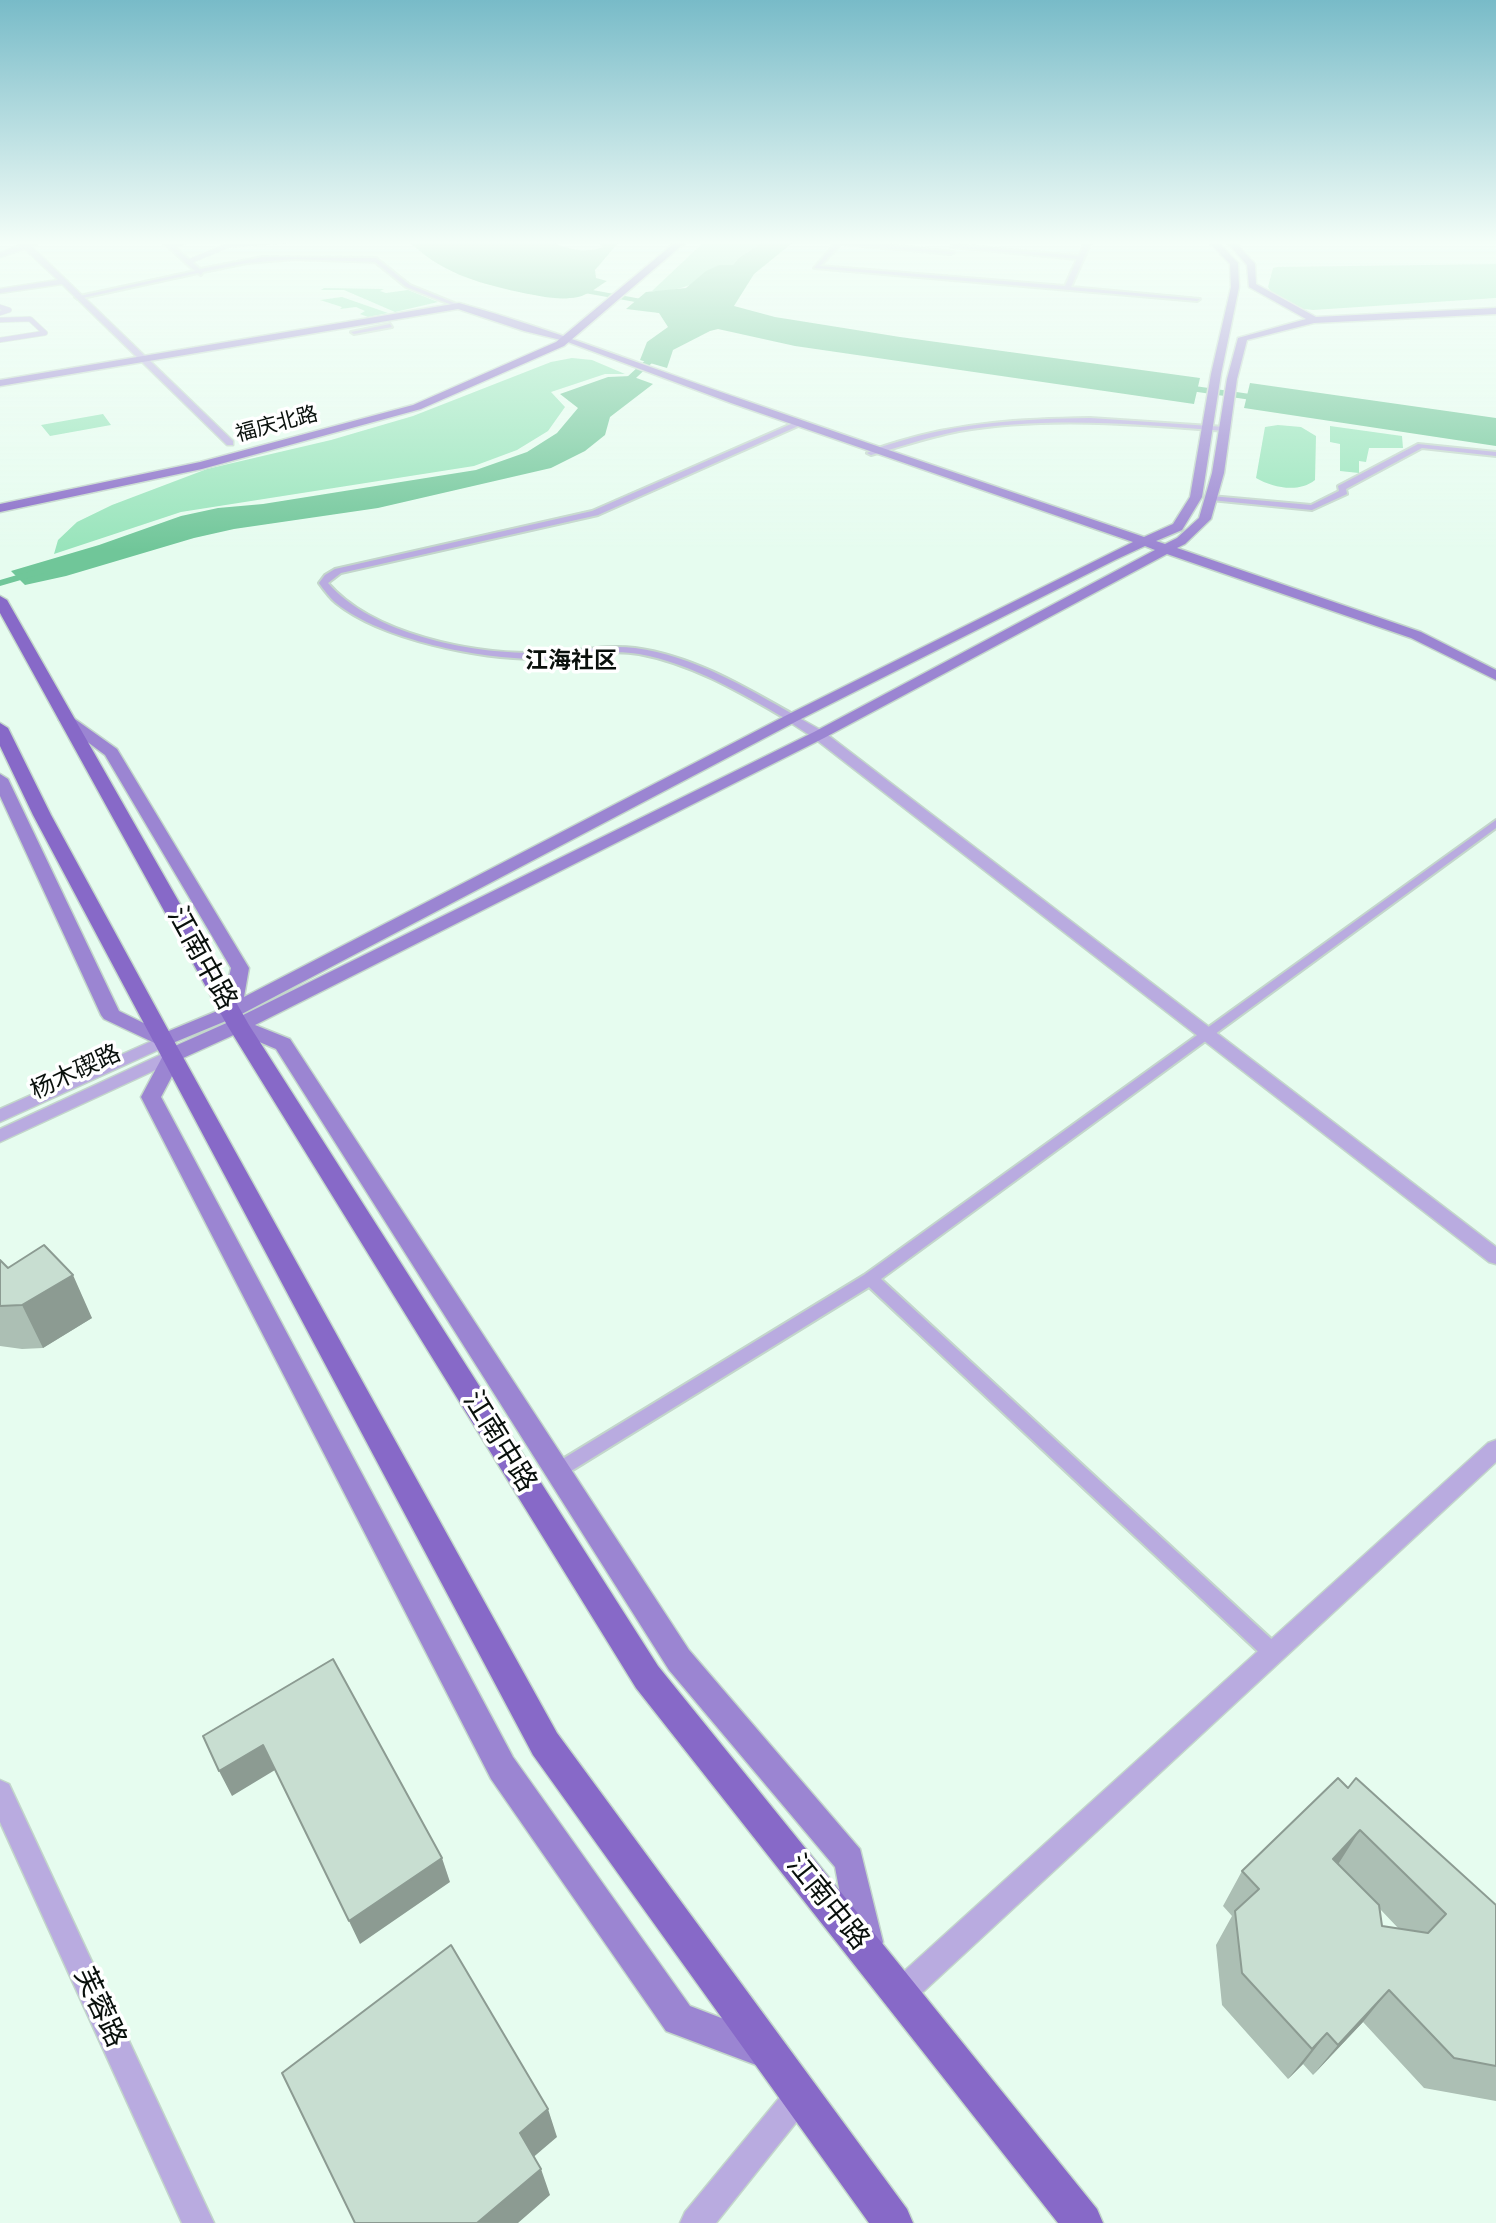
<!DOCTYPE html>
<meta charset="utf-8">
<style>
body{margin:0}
canvas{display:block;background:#e6fcef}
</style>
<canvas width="1496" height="2223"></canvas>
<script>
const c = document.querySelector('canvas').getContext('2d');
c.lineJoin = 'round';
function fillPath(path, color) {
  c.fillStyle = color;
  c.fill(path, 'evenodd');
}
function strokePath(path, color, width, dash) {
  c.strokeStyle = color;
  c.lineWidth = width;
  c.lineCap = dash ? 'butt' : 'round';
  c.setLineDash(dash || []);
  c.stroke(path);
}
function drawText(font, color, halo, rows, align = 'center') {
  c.font = font + ' Signika,"Noto Sans SC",sans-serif';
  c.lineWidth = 7;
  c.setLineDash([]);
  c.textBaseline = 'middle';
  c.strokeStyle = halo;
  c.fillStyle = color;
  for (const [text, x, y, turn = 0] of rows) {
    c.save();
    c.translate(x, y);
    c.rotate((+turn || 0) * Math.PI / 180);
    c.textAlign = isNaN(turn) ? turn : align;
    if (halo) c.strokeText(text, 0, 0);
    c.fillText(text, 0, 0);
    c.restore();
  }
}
fillPath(new Path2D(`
 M706 240H765C756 249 739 254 733 265 706 278 683 293 652 291Z
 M1496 264V298L1313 310C1293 308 1279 305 1268 287L1273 268 1277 267Z
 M324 288 384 289 380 291 386 293 408 290 438 302 395 312 344 290H321Z
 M342 297 388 313 368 317 360 314 365 311 356 307 340 309 342 307 320 300Z
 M572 358 592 360 625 374H605L551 392 565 407 548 431 517 450 474 466 181 512 54 554 58 540 77 522 112 505 207 469 331 440 413 416 551 362Z
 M103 414 111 425 50 436 41 425Z
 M1278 425 1301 427 1316 436 1315 480C1299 493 1273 488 1256 478L1265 427Z
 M1330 426 1402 436 1403 448H1369L1366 462 1359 461V473L1340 471V444L1330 442Z`), '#98e4bb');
fillPath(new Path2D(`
 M407 240H554L556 244C570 250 589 253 603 247L595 240 619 242 595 270 596 278 607 281C599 286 588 295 578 297 558 301 539 296 519 292 474 282 442 273 407 240Z
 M765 240H796L754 274 734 306 775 317 900 337 1200 378 1194 404 795 346 718 329 710 331 673 350 667 368 640 360 647 342 668 327 659 313 626 309 646 292 686 288 706 271 719 265H733C739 254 756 249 765 240Z
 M631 376 653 384 610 417 605 435 585 451 551 468 378 508 234 529 194 538 66 576 25 585 11 571 99 545 181 516 218 508 263 504 476 470 527 452 557 433 578 408 560 394 608 377Z
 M1250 383 1496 418V446L1244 408Z`), '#70c699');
fillPath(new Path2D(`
 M565 285 658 302 662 304 658 306 562 289Z
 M663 344 670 346 620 393H614V389Z
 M1174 383 1271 397 1275 400 1271 403 1171 388Z
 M41 568 45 569V573L0 586V580Z`), '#70c699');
const pedestrian = new Path2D(`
 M171 247 188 240
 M188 262 229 245 291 240
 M0 307 9 310 0 313
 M0 320 30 319 45 333 0 340`);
const minor = new Path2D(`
 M160 240H166L200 269 263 257 376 258 410 285 462 306 457 307 406 287 375 262 295 259 247 263 203 272 201 275 198 273 78 299 75 297 195 271Z
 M838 240 954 252 951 254 841 244 820 266 1065 286 1077 259 951 247 954 245 1079 256 1086 240H1092L1071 287 1200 299 1197 301 814 268Z
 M390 324 392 327 354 334 351 332Z
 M1090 418 1225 427 1229 429 1225 431C1137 424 1047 416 959 431 928 437 900 447 871 455L867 453C876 448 887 445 897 442 960 422 1025 419 1090 418Z
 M798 421 805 423 598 515 341 573 328 583C373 635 473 654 539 653 571 653 603 644 635 648 694 656 745 687 796 716V720H788C741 693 693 664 639 654 605 648 572 659 538 659 480 659 382 640 336 603 330 598 324 590 319 583L325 575 335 569 592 511Z
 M1418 444 1496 452V456L1422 448 1346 489 1347 494 1312 510 1211 500 1207 498 1211 496 1311 505 1339 491 1338 486Z
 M1496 820V828L881 1279 1280 1647 1283 1653 1280 1659 1273 1662 1266 1659 869 1287 563 1476 557 1478 551 1476 548 1471 551 1466 864 1275Z`);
const tertiary = new Path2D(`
 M17 240 27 243 45 240 31 246 233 441V445H227L62 284 0 293V289L58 280 25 249 0 257V253L21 245Z
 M792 714 824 732 1496 1247V1264L1489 1262 814 738 788 721 786 718Z
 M163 1036 171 1041 169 1045 0 1122V1109Z
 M173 1049 179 1051 181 1055 179 1059 0 1142V1129Z
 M1496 1440V1462L910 2004 900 2008 890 2004 886 1994 890 1984 1488 1443Z
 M0 1780 9 1784 214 2223H182L0 1822Z
 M800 2080 810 2085 815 2095 810 2105 716 2223H680L685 2212 790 2085Z`);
const secondary = new Path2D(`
 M1207 240H1216L1238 263 1239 287 1221 374 1202 497 1182 530 1156 541 1165 544 1177 538 1199 518 1212 473 1227 379 1238 338 1306 319 1249 287 1247 265 1225 240H1233L1255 264 1256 284 1316 317 1496 308V314L1314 323 1247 340 1237 379 1224 473 1211 519 1185 544 1177 548 1421 632 1496 670V680L1411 638 1167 554 824 738 255 1025 290 1039 689 1650 860 1849 883 1942 878 1954 866 1959 854 1954 849 1942 835 1867 669 1670 276 1049 238 1033 181 1059 161 1097 513 1757 690 2006 776 2039 781 2051 776 2063 764 2068 666 2031 491 1779 141 1097 166 1050 231 1021 814 732 1155 550 1145 546 1115 560 797 721 238 1016 163 1047 104 1019 101 1015 0 796V774L8 779 119 1011 164 1033 222 1009 231 968 105 755 62 723 59 720 62 717H72L117 749 249 968 244 997 787 715 1133 542 731 403 565 341 524 331 458 309 0 386V380L459 303C555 330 647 367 741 399 875 446 1010 491 1144 537L1173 524 1190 497 1211 374 1231 287 1230 264Z`);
const primary = new Path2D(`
 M678 240H688L564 346 421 409 202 469 0 512V504L200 462 413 405 556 342Z
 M0 596 7 600 249 1025 658 1666 1097 2209 1103 2223H1058L636 1688 227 1025 0 613Z
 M0 723 8 728 51 815 173 1039 557 1733 907 2209 913 2223H869L533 1755 33 815 0 746Z`);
strokePath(pedestrian, '#c3d6cb', 6);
strokePath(minor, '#c3d6cb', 4);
strokePath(tertiary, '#c3d6cb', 3);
strokePath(secondary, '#c3d6cb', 3);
strokePath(primary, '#c3d6cb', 3);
strokePath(pedestrian, '#b9abe0', 4.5);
fillPath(minor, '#b9abe0');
fillPath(tertiary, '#b9abe0');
fillPath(secondary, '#9b85d2');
fillPath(primary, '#8769c8');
fillPath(new Path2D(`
 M0 1260 8 1268 92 1318 43 1348 22 1349 0 1346Z
 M1348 1788 1496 1905V2101L1424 2088 1363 2022 1313 2075 1303 2064 1288 2079 1222 2005 1216 1945 1232 1916 1223 1906 1242 1871ZM1380 1909 1399 1929 1382 1926Z`), '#acbfb4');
fillPath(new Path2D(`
 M73 1275 92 1318 43 1348 22 1305Z
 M263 1745 275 1770 232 1796 219 1771Z
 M1360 1830 1337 1866 1333 1859Z
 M442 1858 450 1882 360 1944 349 1921Z
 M1389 1990 1363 2022 1313 2075 1338 2045Z
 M1327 2033 1303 2064 1288 2079 1312 2049Z
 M548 2109 557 2137 530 2160 520 2133Z
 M541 2169 550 2195 518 2223H477Z`), '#8c9b92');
const building = new Path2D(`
 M44 1245 73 1275 22 1305 0 1306V1260L8 1268Z
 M333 1659 442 1858 349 1921 263 1745 219 1771 203 1736Z
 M1338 1778 1348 1788 1356 1778 1496 1905V2066L1454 2058 1389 1990 1338 2045 1327 2033 1312 2049 1242 1973 1235 1911 1259 1889 1242 1871ZM1360 1830 1446 1914 1428 1933 1382 1926 1379 1905 1333 1859Z
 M451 1945 548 2109 520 2133 541 2169 477 2223H355L282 2073Z`);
fillPath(building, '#c8ded1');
strokePath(building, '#8c9b92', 2);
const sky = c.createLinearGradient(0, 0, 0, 551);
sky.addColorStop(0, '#78bbc8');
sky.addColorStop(0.44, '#f4fef8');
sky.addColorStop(1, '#f4fef800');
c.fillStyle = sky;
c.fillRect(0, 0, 1496, 551);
drawText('21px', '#09100c', '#fff', [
 ["福庆北路",277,425,-15]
]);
drawText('bold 23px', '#09100c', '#fff', [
 ["江海社区",571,662]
]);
drawText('24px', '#09100c', '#fff', [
 ["杨木碶路",76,1073,-25]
]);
drawText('28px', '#09100c', '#fff', [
 ["江南中路",201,959,61],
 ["江南中路",499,1442,58],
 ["江南中路",827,1903,51],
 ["芙蓉路",99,2008,65]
]);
</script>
